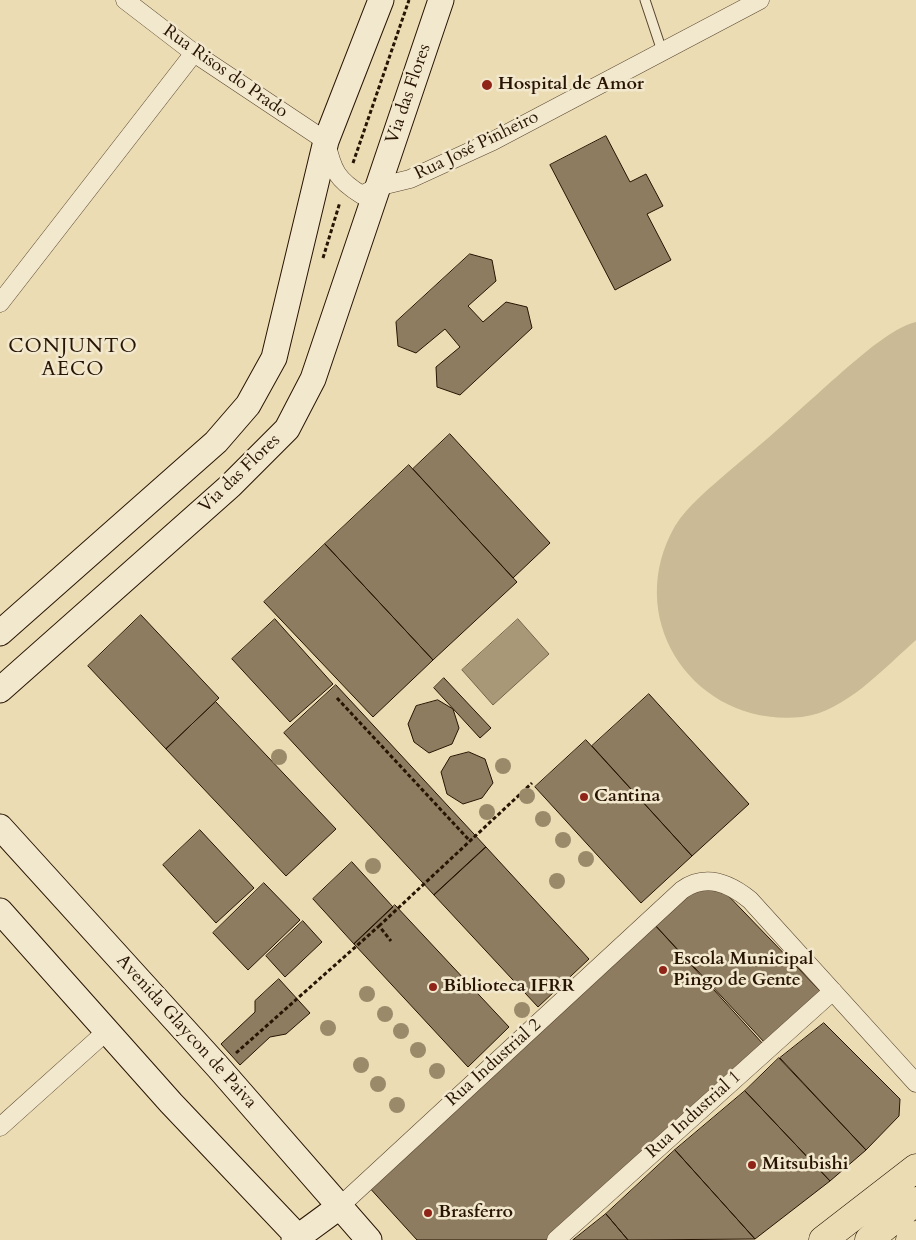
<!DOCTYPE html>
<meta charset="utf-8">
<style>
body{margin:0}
canvas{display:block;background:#ebdcb3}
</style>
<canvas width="916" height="1240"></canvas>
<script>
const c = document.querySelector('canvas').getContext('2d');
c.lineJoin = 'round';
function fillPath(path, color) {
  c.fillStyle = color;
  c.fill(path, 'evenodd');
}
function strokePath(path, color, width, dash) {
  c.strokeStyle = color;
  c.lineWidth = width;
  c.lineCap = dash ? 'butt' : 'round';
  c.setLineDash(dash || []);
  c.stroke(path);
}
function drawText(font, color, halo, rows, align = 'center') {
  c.font = font + ' Cardo,serif';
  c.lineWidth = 5;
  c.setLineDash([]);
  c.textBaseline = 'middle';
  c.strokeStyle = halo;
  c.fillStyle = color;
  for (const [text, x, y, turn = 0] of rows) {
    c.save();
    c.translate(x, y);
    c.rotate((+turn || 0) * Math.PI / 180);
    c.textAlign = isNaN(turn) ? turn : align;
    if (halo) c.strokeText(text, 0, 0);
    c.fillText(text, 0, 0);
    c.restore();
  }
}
fillPath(new Path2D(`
 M916 322V640C884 668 845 712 802 717 695 728 621 620 675 526 688 505 710 488 728 472 754 450 780 428 805 405 830 384 886 328 916 322Z`), '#caba95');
const water = new Path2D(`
 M518 619 549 654 493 705 462 670Z`);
fillPath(water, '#a99877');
strokePath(water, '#756349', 1);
const building = new Path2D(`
 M606 136 630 182 646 174 663 206 647 214 671 260 615 290 550 165Z
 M470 254 492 260 496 281 468 306 483 322 506 302 527 307 532 328 460 395 437 387 436 367 460 347 445 329 416 353 398 346 396 322Z
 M450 434 550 543 513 578 413 469Z
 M409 465 517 582 433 660 325 544Z
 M325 544 433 660 373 717 264 602Z
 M141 615 219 698 166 749 88 666Z
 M275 619 333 684 290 722 232 659Z
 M444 678 491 728 480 738 434 688Z
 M336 685 486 847 434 895 284 733Z
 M649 694 749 804 692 856 592 746Z
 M438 700 453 709 459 728 452 744 429 753 414 742 408 724 416 706Z
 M216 702 336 829 286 876 166 749Z
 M586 740 692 856 641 903 535 787Z
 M469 752 485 759 493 783 482 798 463 804 447 794 441 772 450 757Z
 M200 830 254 888 216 923 163 865Z
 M486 847 589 959 538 1007 434 895Z
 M352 862 393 907 354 944 313 899Z
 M264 883 300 920 248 970 213 933Z
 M717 884 823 994 765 1043 654 924 694 886Z
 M395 905 509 1027 468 1067 354 944Z
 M303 921 322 942 285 977 266 956Z
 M654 924 764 1045 548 1240H417L367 1185Z
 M279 979 310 1013 286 1034 270 1037 240 1065 221 1044 255 1012V1001Z
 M824 1023 900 1099 899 1116 866 1150 780 1058Z
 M779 1058 866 1150 830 1181 745 1091Z
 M745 1091 830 1181 755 1239 675 1150Z
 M675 1150 755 1239 628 1240 606 1214Z
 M606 1214 628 1240H573Z`);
fillPath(building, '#8d7c5f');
strokePath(building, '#281403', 1);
const lane = new Path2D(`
 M645 0 662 51`);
const street = new Path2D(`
 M125 0 194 53 326 141C332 170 337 180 362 195L377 187 410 179 493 141 760 0
 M0 303 194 53
 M0 1127 108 1030
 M339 1207 682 890C706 873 729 883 750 900L916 1083
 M556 1240 833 991`);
const secondary = new Path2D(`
 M0 633 216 442 248 405 274 358 326 141 381 0
 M0 690 230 486 287 429 313 379 441 0
 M0 827 218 1067 369 1240
 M0 911 171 1103 301 1240
 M294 1240 339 1207`);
const highway = new Path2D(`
 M823 1240 916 1168
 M869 1240 916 1201
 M910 1240 916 1235`);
strokePath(lane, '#59462f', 11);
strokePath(street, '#59462f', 19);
strokePath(secondary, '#281403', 27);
strokePath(highway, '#281403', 29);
strokePath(new Path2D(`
 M353 163 409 0
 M323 258 340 202
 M337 698 470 841
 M379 926 532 783
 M236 1053 379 926 391 941`), '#281403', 3, [4, 2.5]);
strokePath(lane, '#f2e8ce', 9);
strokePath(street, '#f2e8ce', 18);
strokePath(secondary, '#f2e8ce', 25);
strokePath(highway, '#ebdcb3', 28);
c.fillStyle = '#9b8a6a';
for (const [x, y] of [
 [279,757],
 [503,766],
 [527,796],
 [487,812],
 [543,819],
 [563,840],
 [586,859],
 [373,866],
 [557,881],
 [367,994],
 [522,1010],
 [385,1014],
 [328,1028],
 [401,1031],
 [418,1050],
 [361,1065],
 [437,1071],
 [378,1084],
 [397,1105]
]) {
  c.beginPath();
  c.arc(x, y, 8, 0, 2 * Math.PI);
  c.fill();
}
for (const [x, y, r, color] of [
 [487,85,6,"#8f2418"],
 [584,797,5,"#8f2418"],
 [663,970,5,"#8f2418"],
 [433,987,5,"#8f2418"],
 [752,1165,5,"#8f2418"],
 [428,1213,5,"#8f2418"]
]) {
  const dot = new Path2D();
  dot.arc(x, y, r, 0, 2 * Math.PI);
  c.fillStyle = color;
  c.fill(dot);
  strokePath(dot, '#f2e8ce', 2);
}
drawText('18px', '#281403', '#f2e8ce', [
 ["Rua Risos do Prado",225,72,35],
 ["Via das Flores",409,94,-71],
 ["Rua José Pinheiro",477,146,-26],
 ["Via das Flores",240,474,-44],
 ["Avenida Glaycon de Paiva",186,1032,48],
 ["Rua Industrial 2",494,1063,-42],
 ["Rua Industrial 1",694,1115,-42]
]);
drawText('bold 18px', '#281403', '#f2e8ce', [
 ["Hospital de Amor",498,85],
 ["Cantina",594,797],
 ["Escola Municipal",673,960],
 ["Pingo de Gente",673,981],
 ["Biblioteca IFRR",443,987],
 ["Mitsubishi",762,1165],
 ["Brasferro",438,1213]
], 'left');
c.letterSpacing = '1px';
drawText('20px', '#281403', '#f2e8ce', [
 ["CONJUNTO",73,347],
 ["AECO",73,370]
]);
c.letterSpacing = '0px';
</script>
